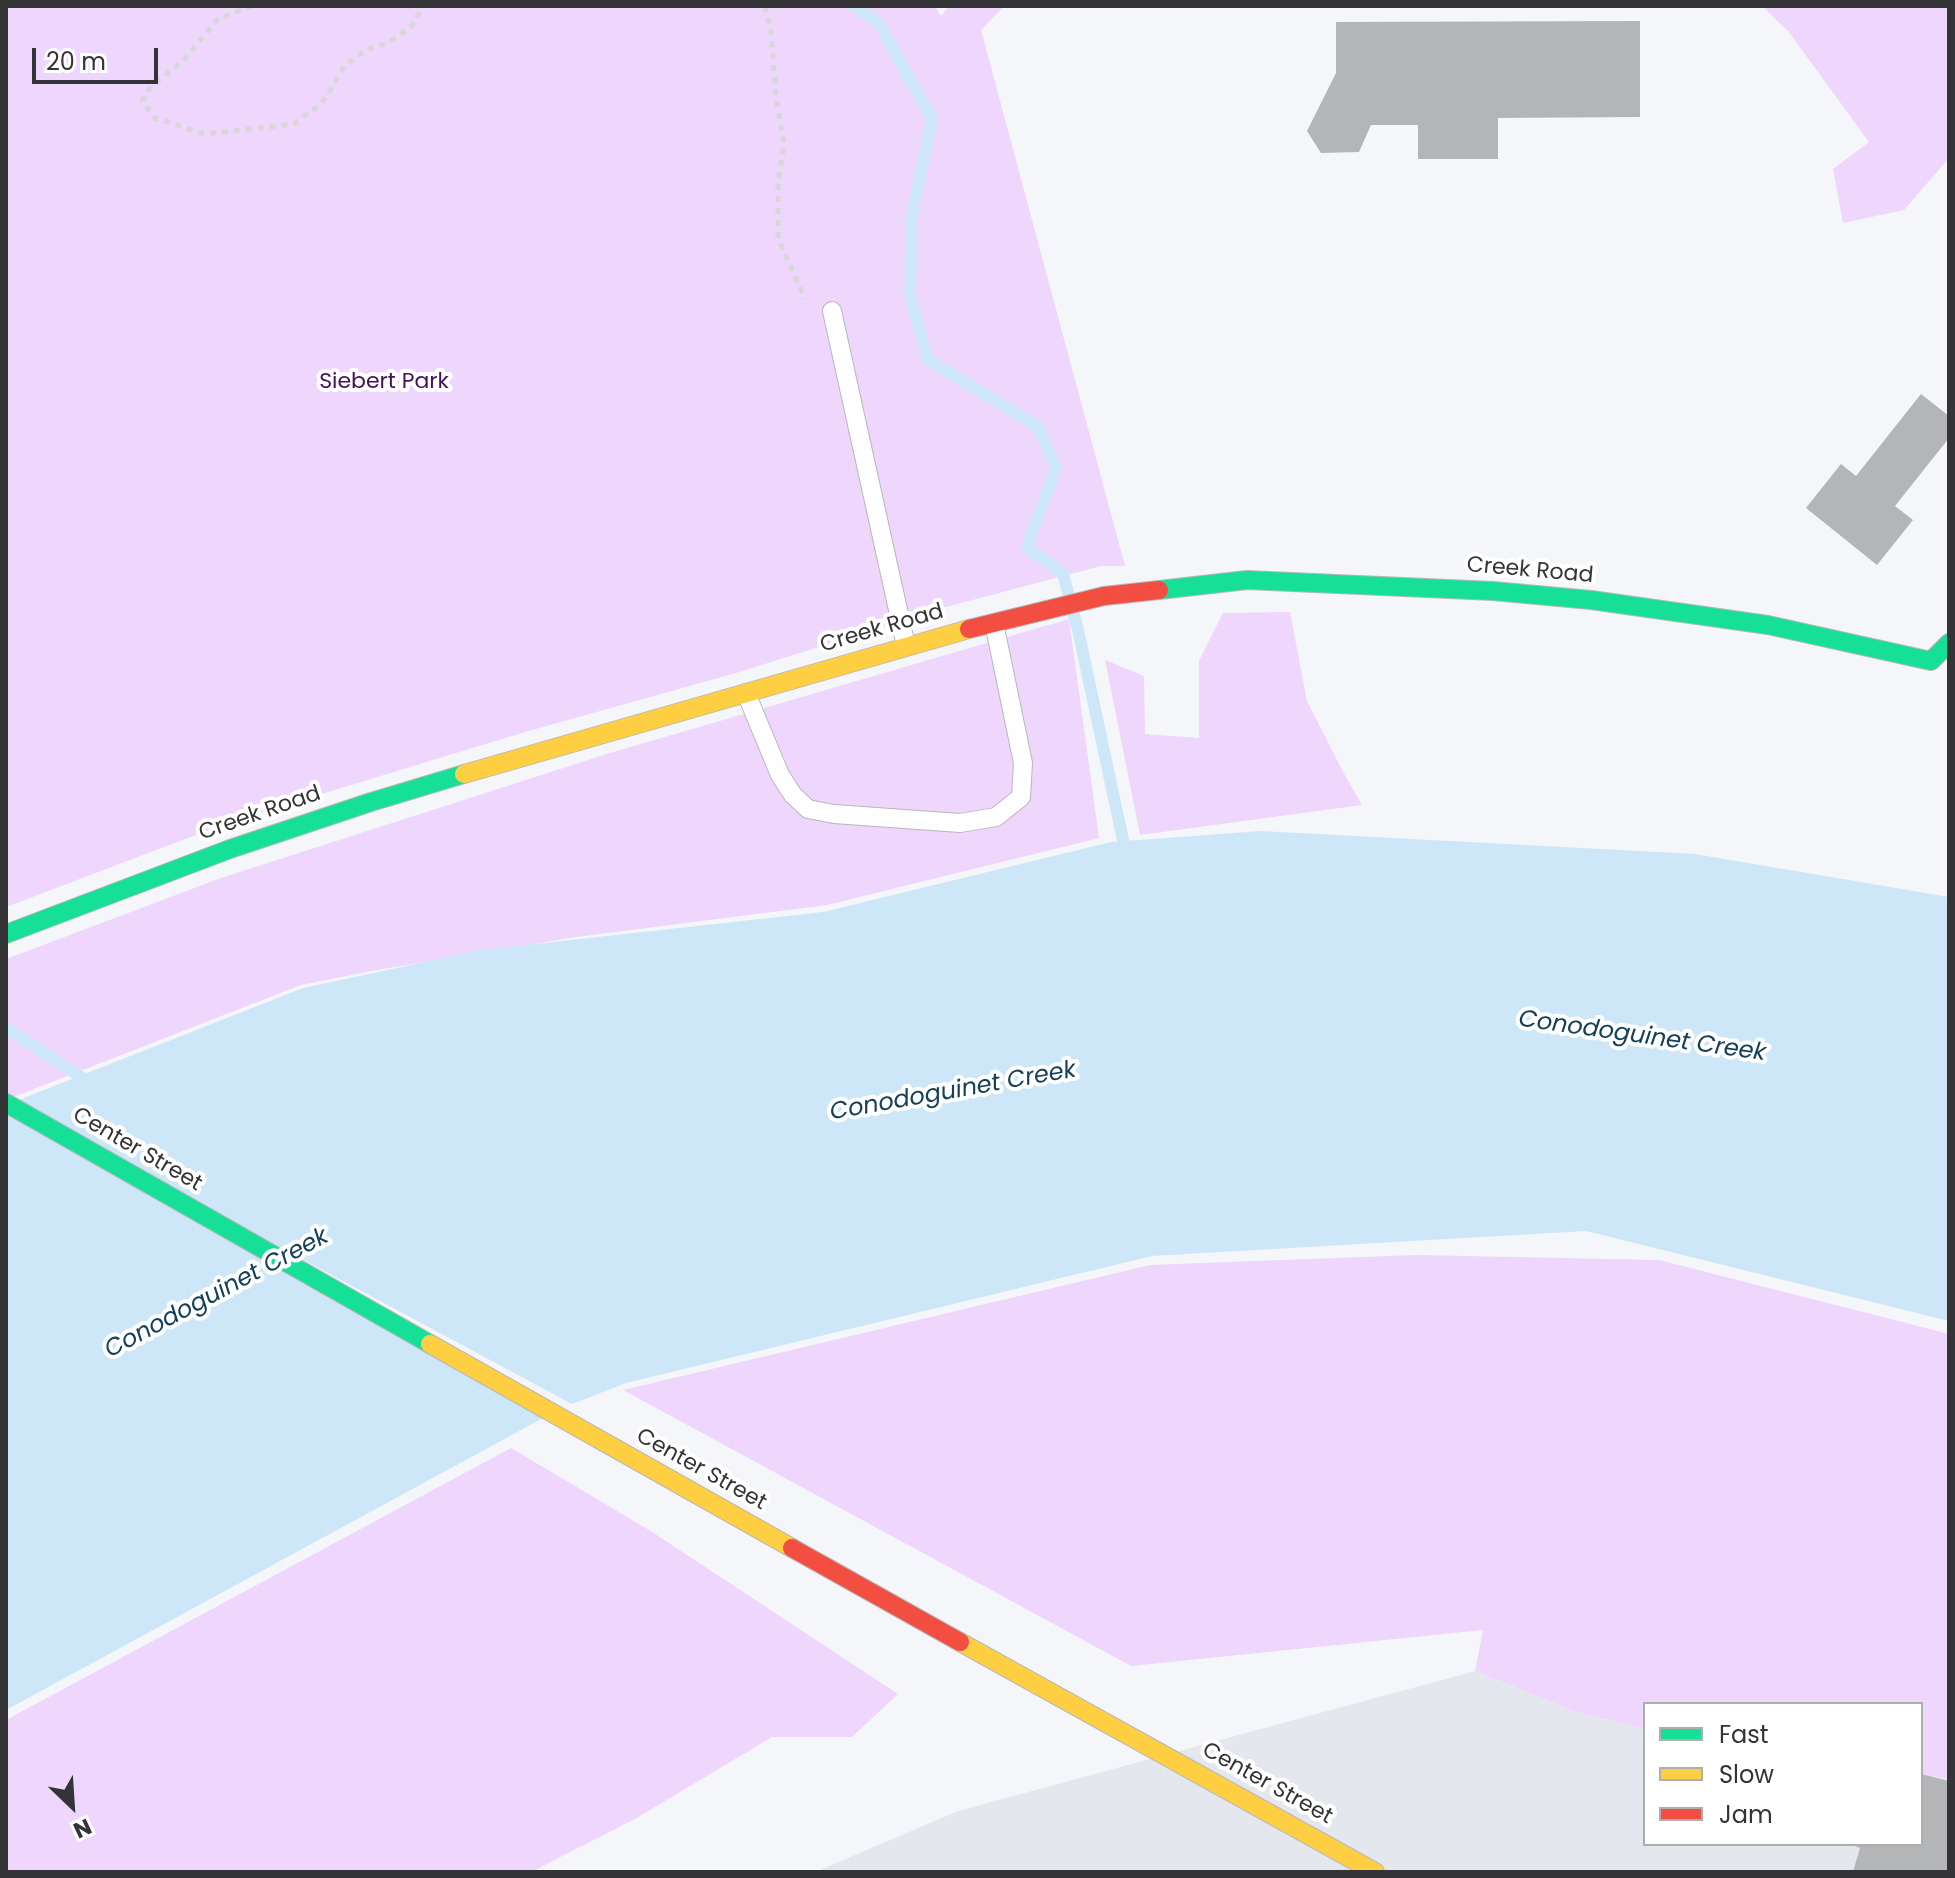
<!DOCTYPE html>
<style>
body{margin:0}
#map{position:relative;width:1955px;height:1878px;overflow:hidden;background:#f5f6f9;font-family:Poppins,sans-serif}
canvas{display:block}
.frame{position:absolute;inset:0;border:8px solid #343436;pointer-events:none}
.legend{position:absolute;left:1643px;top:1702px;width:280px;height:144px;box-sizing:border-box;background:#fff;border:2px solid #aeaeaf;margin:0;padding:10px 14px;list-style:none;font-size:24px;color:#343436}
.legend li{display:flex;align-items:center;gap:16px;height:40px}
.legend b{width:40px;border:2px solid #aeaeaf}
.north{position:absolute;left:32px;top:1766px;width:80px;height:80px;-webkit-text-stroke:6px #fff;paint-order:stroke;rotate:155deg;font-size:22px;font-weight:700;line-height:32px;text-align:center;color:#343436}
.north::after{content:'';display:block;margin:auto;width:28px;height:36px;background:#343436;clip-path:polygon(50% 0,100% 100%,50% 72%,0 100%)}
.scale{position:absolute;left:32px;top:48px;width:126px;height:36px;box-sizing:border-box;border:4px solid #343436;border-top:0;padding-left:10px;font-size:24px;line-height:28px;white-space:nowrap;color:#343436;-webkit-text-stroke:6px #fff;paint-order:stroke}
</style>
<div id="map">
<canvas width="1955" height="1878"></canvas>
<div class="frame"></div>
<ul class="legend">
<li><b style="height:10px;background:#16e098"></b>Fast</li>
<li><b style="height:10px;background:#ffcf43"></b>Slow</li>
<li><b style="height:10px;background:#f24e42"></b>Jam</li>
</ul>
<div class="north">N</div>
<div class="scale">20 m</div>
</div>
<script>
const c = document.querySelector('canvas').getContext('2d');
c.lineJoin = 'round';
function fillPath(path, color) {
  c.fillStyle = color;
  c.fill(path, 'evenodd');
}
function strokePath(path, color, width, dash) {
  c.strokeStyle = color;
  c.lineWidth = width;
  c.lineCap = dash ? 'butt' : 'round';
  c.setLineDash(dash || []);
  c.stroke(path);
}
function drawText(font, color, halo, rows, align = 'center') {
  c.font = font + ' Poppins,sans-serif';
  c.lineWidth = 8;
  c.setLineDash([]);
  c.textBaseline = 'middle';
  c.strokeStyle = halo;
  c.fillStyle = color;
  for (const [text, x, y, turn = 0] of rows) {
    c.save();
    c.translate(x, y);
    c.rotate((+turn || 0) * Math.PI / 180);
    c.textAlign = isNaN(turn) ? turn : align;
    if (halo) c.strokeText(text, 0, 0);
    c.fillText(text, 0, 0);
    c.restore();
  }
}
fillPath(new Path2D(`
 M1475 1671 1576 1712 1645 1729V1844H1921V1774L1949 1779V1872H815L958 1811Z`), '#e5e7ee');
fillPath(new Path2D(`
 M6 6H935L941 16 949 6H1004L981 30 1125 566H1101L946 607 736 673 525 732 233 821 6 907Z
 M1762 6H1949V158L1904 210 1843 223 1833 169 1869 142 1788 31Z
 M1290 612 1307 701 1343 772 1362 805 1140 835 1105 660 1144 676 1145 734 1199 738V661L1223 613Z
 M1069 619 1099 838 827 905 576 937 377 970 301 985 6 1100V959L221 878 610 753Z
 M1416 1255 1659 1260 1949 1334V1779L1921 1774V1704H1645V1729L1576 1712 1475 1671 1483 1630 1131 1666 623 1390 1150 1265Z
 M511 1448 649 1530 898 1694 852 1737H772L635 1819 531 1872H6V1720Z`), '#eed6fc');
fillPath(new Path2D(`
 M1261 831 1695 854 1949 897V1321L1586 1231 1152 1256 626 1383 572 1404 11 1103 303 988 481 950 823 912 1111 842Z
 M6 1106 556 1411 6 1710Z`), '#cde7f8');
strokePath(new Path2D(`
 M853 6 878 22 932 119 912 215 910 294 927 359 1038 427 1056 468 1027 547 1063 574 1078 630 1126 854
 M6 1028 90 1083`), '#cde7f8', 12);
fillPath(new Path2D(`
 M1640 21V117L1498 118V159H1418V125H1371L1359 152 1321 153 1307 131 1336 73V22Z
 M1921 394 1949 416V438L1895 506 1913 520 1877 565 1806 508 1841 464 1856 476Z
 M1921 1774 1949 1781V1872H1853L1860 1848 1850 1844H1921Z`), '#b4b5b7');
const lane = new Path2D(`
 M832 311 906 646
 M746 693 780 775 793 795 808 809 834 814 960 823 996 817 1021 797 1023 763 994 623`);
const fast = new Path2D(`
 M1159 590 1247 580 1493 591 1591 600 1768 625 1931 661 1949 643
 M6 934 230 849 371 802 464 774
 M6 1103 430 1344`);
const slow = new Path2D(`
 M464 774 969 629
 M430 1344 792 1548
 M960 1642 1375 1872`);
const jam = new Path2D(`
 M969 629 1104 596 1159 590
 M792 1548 960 1642`);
strokePath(lane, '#b7b8ba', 20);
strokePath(fast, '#b7b8ba', 20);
strokePath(slow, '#b7b8ba', 20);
strokePath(jam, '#b7b8ba', 20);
strokePath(new Path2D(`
 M252 6 218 19 183 61 151 86 142 101 155 118 205 134 294 124 322 103 346 64 368 49 388 43 412 26 423 6
 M765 6 771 31 776 99 784 143 778 185V238L805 299`), '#d7d7d8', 5, [6, 6]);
strokePath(lane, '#fefefe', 18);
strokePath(fast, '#16e098', 18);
strokePath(slow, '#ffcf43', 18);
strokePath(jam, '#f24e42', 18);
drawText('22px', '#451258', '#fff', [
 ["Siebert Park",384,382]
]);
drawText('22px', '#343436', '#fff', [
 ["Creek Road",1530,571,5],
 ["Creek Road",882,629,-16],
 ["Creek Road",260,814,-19],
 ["Center Street",137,1150,30],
 ["Center Street",701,1470,29],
 ["Center Street",1267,1784,29]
]);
drawText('italic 24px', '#164058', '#fff', [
 ["Conodoguinet Creek",1642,1037,8],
 ["Conodoguinet Creek",953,1092,-10],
 ["Conodoguinet Creek",217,1294,-28]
]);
</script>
